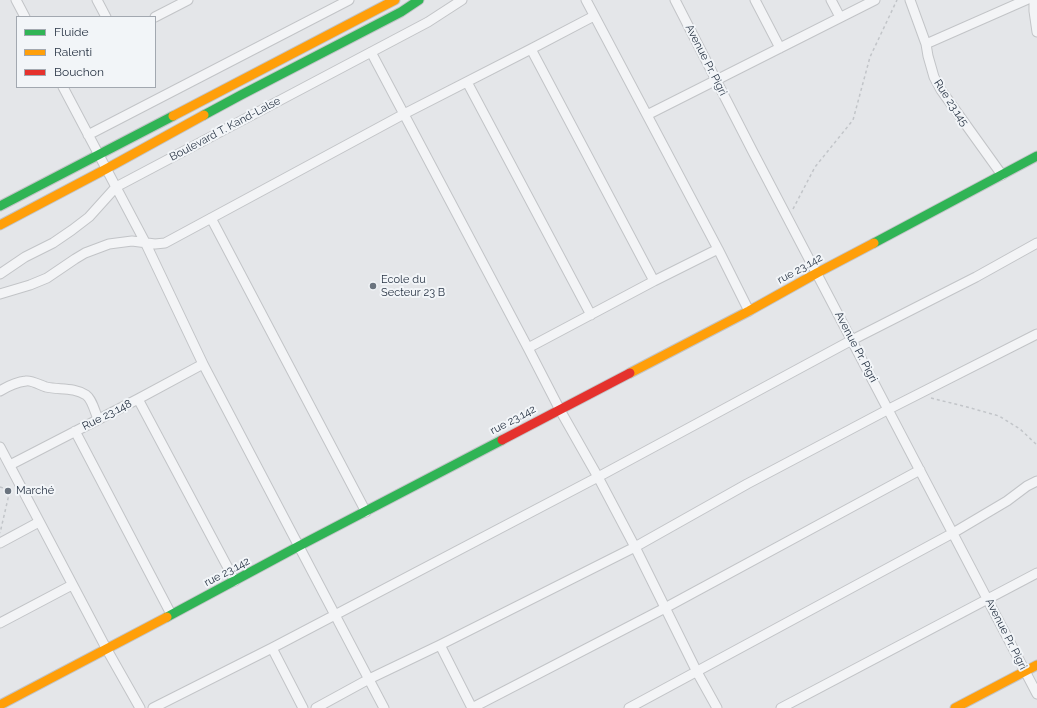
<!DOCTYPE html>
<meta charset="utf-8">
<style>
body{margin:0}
#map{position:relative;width:1037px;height:708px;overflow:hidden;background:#e4e6e9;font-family:Raleway,sans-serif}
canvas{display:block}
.legend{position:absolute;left:16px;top:16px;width:140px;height:72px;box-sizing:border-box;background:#f2f5f8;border:1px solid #a2a8b0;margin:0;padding:5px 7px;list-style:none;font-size:12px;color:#293545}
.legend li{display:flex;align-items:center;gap:8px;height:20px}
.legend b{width:20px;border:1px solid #a2a8b0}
</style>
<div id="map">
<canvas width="1037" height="708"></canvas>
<ul class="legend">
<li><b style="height:5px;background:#30b455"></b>Fluide</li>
<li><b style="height:5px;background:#ff9f0a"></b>Ralenti</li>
<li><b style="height:5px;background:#e5322d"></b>Bouchon</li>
</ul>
</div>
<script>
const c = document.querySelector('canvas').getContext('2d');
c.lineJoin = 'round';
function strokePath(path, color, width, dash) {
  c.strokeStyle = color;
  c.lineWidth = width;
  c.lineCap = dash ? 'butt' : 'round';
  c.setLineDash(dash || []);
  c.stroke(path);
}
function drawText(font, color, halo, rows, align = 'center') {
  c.font = font + ' Raleway,sans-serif';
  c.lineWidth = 4;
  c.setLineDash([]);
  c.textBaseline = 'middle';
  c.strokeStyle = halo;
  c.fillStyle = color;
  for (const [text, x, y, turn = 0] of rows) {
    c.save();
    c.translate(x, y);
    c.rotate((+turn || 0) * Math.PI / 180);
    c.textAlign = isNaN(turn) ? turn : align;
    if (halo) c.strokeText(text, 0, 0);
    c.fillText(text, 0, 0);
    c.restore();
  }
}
const street = new Path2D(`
 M16 0 25 17
 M97 0 106 17
 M586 0 718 249 749 311
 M675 0 753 152 1037 694
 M755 0 780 48
 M831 0 840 17
 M910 0 926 44 928 56 934 77 941 90 1002 175
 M1034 0V11L1037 32
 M155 17 188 0
 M926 44 1026 0
 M531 49 654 281
 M371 52 528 348 560 410 598 477 635 547 697 672 717 708
 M467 82 591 315
 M63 87 145 242 203 364 384 708
 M647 115 875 0
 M88 135 349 0
 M211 218 366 512
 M0 274 25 257 53 243 72 230 89 217 116 187 428 22 462 0
 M0 294 30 285 47 278 75 259 85 253 109 244 132 241 155 244 165 243 404 114 531 49 594 16
 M528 348 654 281 718 249
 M0 391C8 386 17 382 26 381 31 380 40 385 46 387 59 390 74 387 86 395 92 399 95 412 98 419
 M138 399 235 581
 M75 431 171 614
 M0 447 106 648 140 708
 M10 465 138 399 203 364
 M0 543 39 522
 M0 623 72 585
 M440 645 472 708
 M272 648 303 708
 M153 708 272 648 598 477 852 340 976 277 1037 243
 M316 708 369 679 440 645 635 547 747 484 889 409 1037 334
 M472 708 665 608 920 470
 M629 708 953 533 1007 501 1027 486 1037 481
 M781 708 1037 573`);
const fast = new Path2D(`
 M204 115 241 95 401 12 419 0
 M0 206 173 116
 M874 243 1037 156
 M167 617 299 546 502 440`);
const slow = new Path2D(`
 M173 116 395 0
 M0 225 106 169 204 115
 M630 373 749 311 817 273 874 243
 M0 705 167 617
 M955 708 1037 665`);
const jam = new Path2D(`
 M502 440 630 373`);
strokePath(street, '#c2c4c7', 11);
strokePath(fast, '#c2c4c7', 11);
strokePath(slow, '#c2c4c7', 11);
strokePath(jam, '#c2c4c7', 11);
strokePath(new Path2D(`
 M793 209 815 167 853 120 870 57 897 0
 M931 398 967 407 999 416 1020 429 1037 445
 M0 487 10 490 0 533`), '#c2c5c9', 1.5, [3, 3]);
strokePath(street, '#f3f4f6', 9);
strokePath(fast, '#30b455', 9);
strokePath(slow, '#ff9f0a', 9);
strokePath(jam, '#e5322d', 9);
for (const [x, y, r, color] of [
 [373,286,4,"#6a737e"],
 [8,491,4,"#6a737e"]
]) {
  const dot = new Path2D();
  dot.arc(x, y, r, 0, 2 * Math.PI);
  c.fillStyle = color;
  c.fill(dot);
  strokePath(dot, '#f2f5f8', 1.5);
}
drawText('11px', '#293545', '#f2f5f8', [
 ["Avenue Pr. Pigri",706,60,63],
 ["Rue 23.145",951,103,57],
 ["Boulevard T. Kand-Lalse",225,129,-28],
 ["rue 23.142",800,269,-29],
 ["Avenue Pr. Pigri",856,347,62],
 ["Rue 23.148",107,415,-27],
 ["rue 23.142",513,420,-28],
 ["rue 23.142",227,572,-28],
 ["Avenue Pr. Pigri",1006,634,63]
]);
drawText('11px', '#293545', '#f2f5f8', [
 ["Ecole du",381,280],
 ["Secteur 23 B",381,293],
 ["Marché",16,491]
], 'left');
</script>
